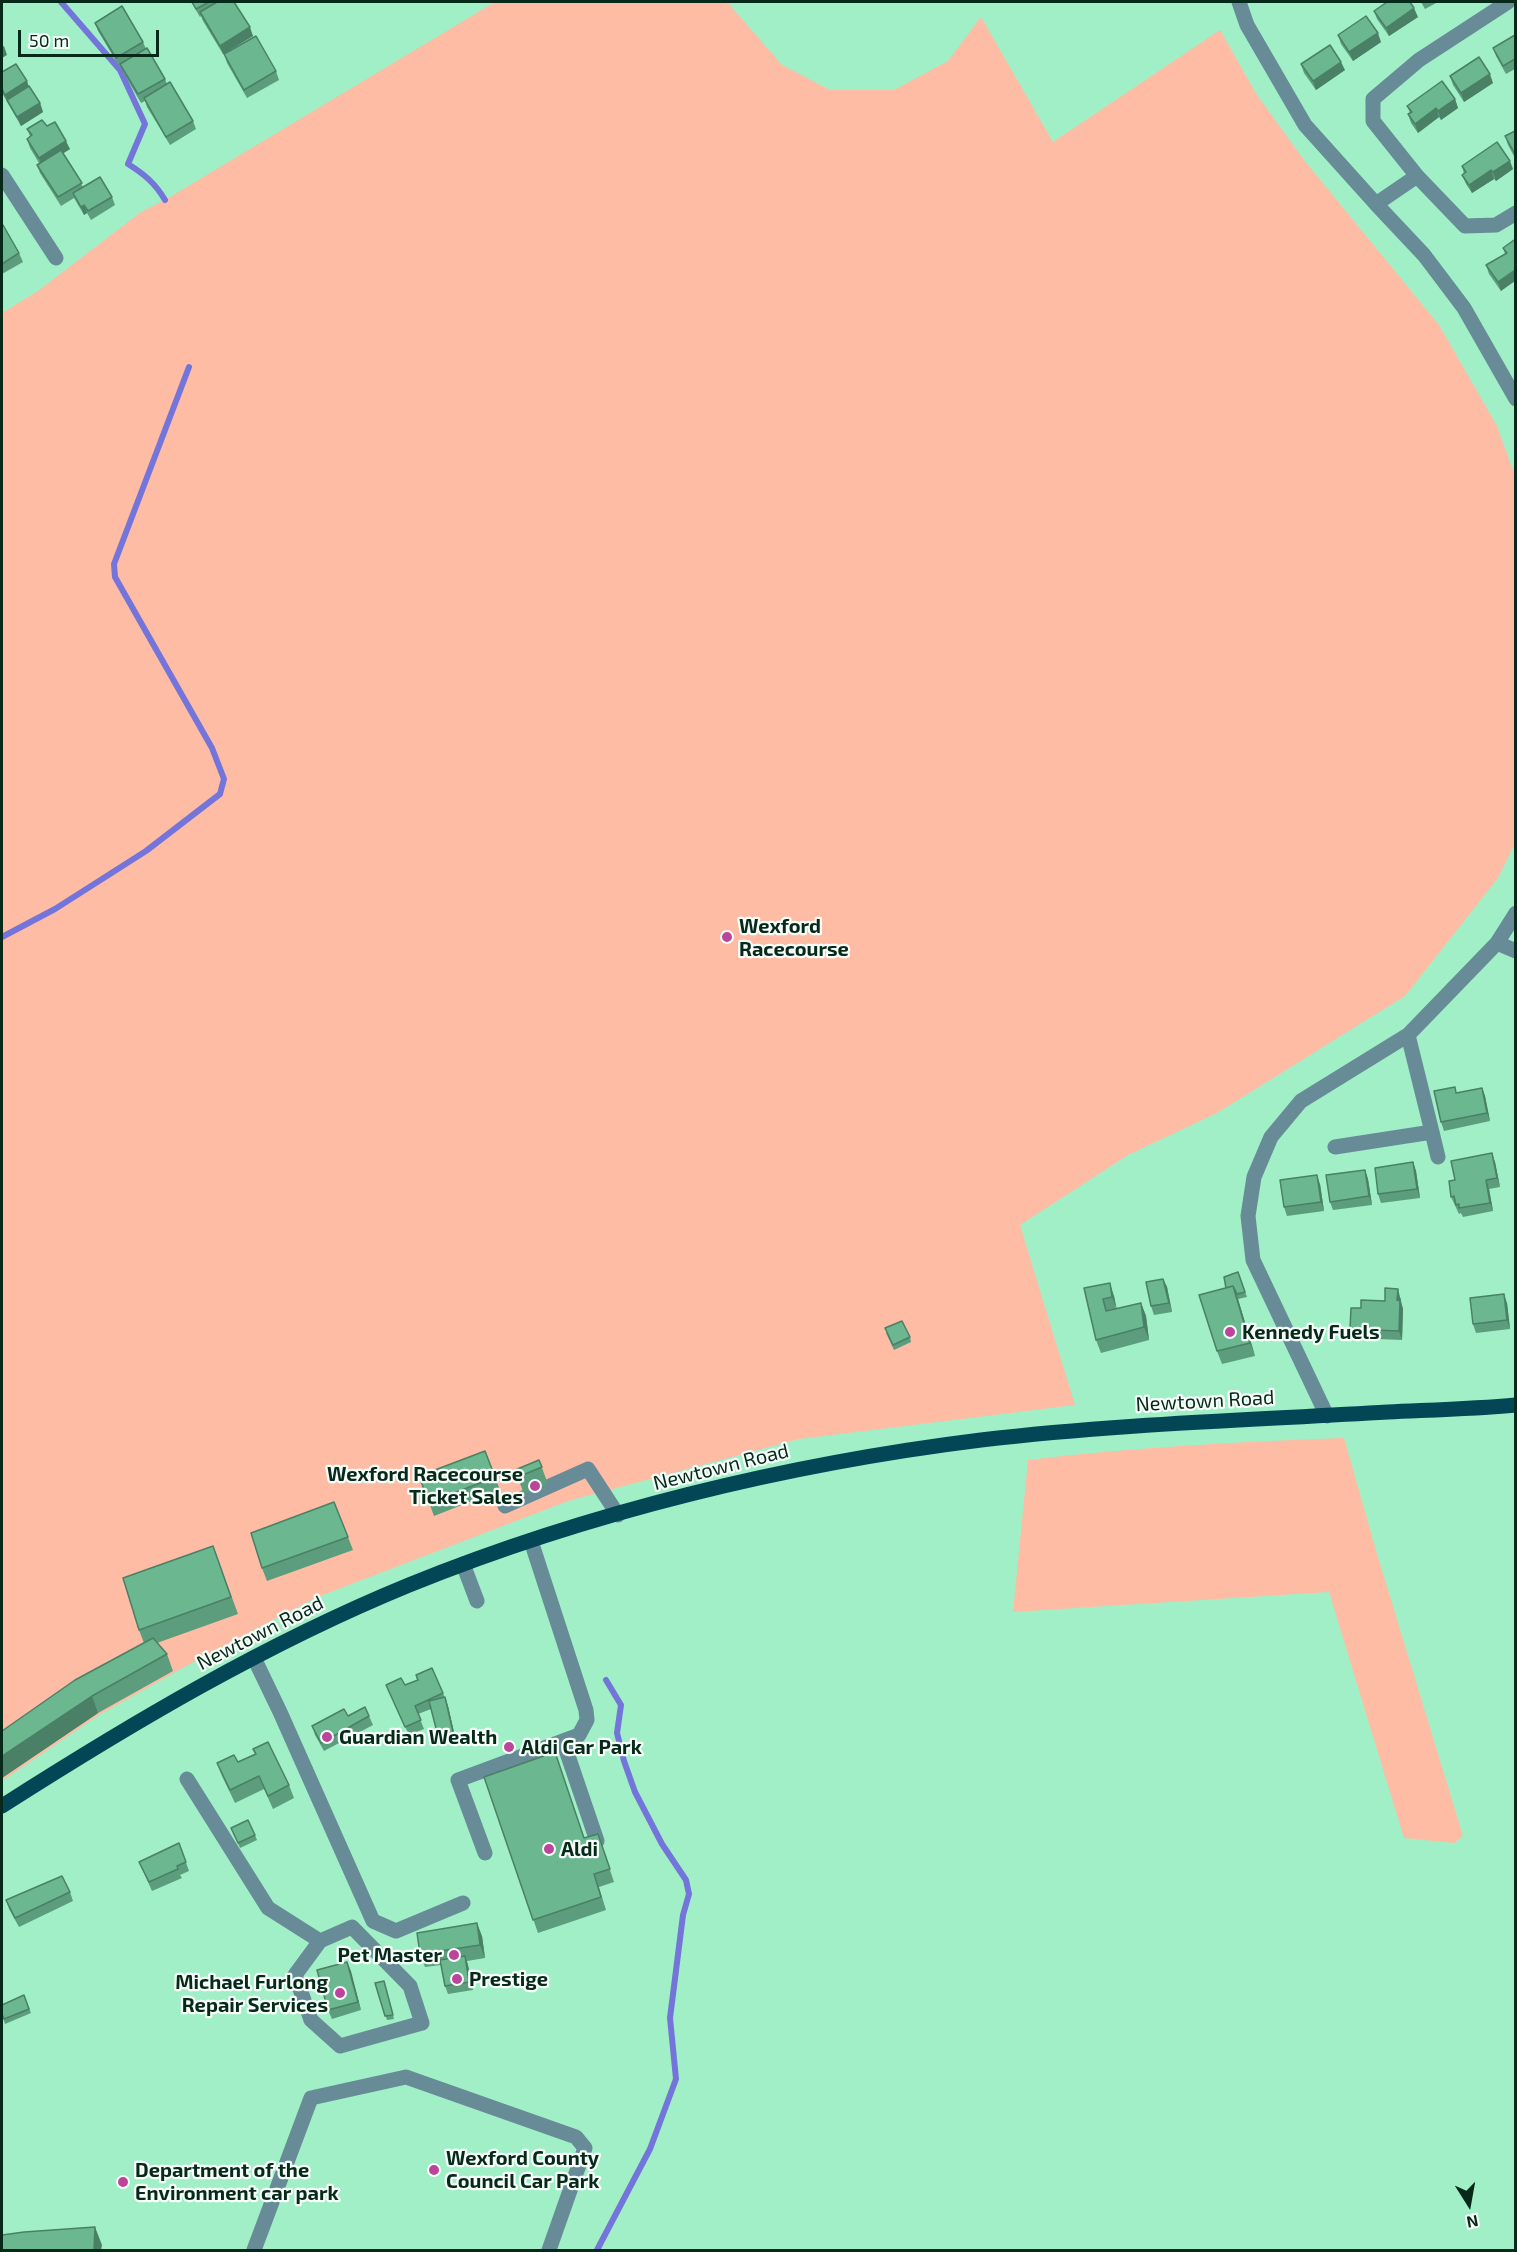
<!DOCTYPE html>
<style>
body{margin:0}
#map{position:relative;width:1517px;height:2252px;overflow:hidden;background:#a1efc6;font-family:"Exo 2",sans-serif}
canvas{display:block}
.frame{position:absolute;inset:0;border:3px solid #07291a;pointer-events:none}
.north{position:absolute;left:1439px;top:2174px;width:60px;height:60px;-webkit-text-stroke:4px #f7fefa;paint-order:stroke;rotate:169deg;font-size:16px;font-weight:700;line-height:24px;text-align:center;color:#07291a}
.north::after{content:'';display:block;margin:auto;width:21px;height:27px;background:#07291a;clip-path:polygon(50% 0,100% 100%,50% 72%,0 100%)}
.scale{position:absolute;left:18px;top:30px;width:141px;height:27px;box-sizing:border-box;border:3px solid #07291a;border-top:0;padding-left:8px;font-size:18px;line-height:21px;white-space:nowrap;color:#07291a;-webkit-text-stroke:4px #f7fefa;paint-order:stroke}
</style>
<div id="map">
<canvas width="1517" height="2252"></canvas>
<div class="frame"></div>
<div class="north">N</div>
<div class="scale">50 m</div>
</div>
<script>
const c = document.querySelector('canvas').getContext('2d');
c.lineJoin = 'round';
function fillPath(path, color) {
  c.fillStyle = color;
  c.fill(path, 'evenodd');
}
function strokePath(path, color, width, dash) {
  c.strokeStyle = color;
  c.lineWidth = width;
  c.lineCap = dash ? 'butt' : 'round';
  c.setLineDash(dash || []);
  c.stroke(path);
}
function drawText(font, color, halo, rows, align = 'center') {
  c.font = font + ' "Exo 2",sans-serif';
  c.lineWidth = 4.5;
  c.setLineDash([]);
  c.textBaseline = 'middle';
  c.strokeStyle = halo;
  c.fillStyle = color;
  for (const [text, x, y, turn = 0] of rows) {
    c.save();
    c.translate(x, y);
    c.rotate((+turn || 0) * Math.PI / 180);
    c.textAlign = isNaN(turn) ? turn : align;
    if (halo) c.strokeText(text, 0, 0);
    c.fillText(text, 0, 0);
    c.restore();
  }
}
fillPath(new Path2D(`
 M495 2H727L782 65 830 90H894L948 61 981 17 1053 142 1220 30 1257 95 1304 160 1439 325 1497 426 1515 476 1516 841 1498 878 1405 996 1217 1113 1128 1155 1020 1225 1075 1405 799 1439 568 1501 315 1598 206 1655 99 1715 2 1781V313L38 291 141 212 165 200Z
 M1344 1438 1377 1554 1463 1836 1454 1843 1404 1838 1329 1592 1013 1612 1028 1460C1133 1447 1238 1442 1344 1438Z`), '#febca5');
strokePath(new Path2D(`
 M61 2 120 70 145 124 128 164C144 174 155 183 165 200
 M2 937 55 909 146 851 220 794 224 779 212 748 115 577 114 564 189 367
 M597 2250 650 2149 676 2079 670 2018 683 1915 689 1894 686 1880 662 1844 635 1792 624 1761 617 1733 621 1705 606 1680`), '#7475da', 6);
strokePath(new Path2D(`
 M1239 2 1247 25 1305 125 1376 204 1424 255 1464 308 1516 399
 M2 175 56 258
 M1417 176 1373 121V99L1419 60 1508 2
 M1376 204 1417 176 1465 226 1496 225 1516 213
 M1497 943 1516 951
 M1432 1132 1438 1157
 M1335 1147 1432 1132 1408 1035
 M1327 1416 1253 1260 1248 1216 1254 1177 1271 1137 1301 1101 1408 1035 1497 943 1516 913
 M505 1506 588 1469 618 1515
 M463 1564 477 1601
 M254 1658 280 1712 373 1921 396 1931 463 1903
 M563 1741 597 1841
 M187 1779 268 1908 320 1941
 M485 1853 458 1780 579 1735 587 1720 586 1710 531 1541
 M352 1927 410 1986 422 2023 340 2046 311 2020 295 1975 320 1941Z
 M254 2250 311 2098 406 2077 576 2137 585 2148 549 2250`), '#678b97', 15);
strokePath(new Path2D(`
 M2 1806C132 1723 265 1644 409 1585 589 1512 787 1464 981 1440 1116 1424 1252 1420 1388 1412 1430 1410 1473 1409 1516 1405`), '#034757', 15);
fillPath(new Path2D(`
 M191 2H234L253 36 223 54 203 21 201 16 200 17Z
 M1421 2H1438L1425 9Z
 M1374 11 1418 17 1389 36 1377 19Z
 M95 23 143 42 146 49 165 79 167 84 193 121 196 129 170 145 147 107 145 101 141 103 123 72 121 66H119L98 31Z
 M1338 35 1381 42 1353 61 1341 44Z
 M1515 35V69L1506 74 1496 56 1493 48Z
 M224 54 276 71 279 80 247 98 227 63Z
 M1301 64 1345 70 1316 90 1304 73Z
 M2 72 29 86 40 103 43 112 21 126 2 93Z
 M1450 76 1493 83 1464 102 1453 85Z
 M1455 99 1458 108 1441 120 1439 117 1418 133 1411 123 1408 114 1410 113 1407 106Z
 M47 126 70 149 63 153 83 187 112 197 115 205 91 220 87 213 84 215 74 198 61 206 40 173 37 165 39 163 30 148 27 139 30 136 27 129Z
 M1515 131V158L1508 145 1505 136Z
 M1462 166 1513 169 1496 181 1494 179 1472 193 1466 184 1462 175 1464 174Z
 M2 226 19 253 23 262 2 274Z
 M1515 243 1501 291 1489 274 1486 265 1505 254 1503 248Z
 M1482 1088 1485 1096 1490 1121 1444 1131 1441 1122Z
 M1413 1162 1416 1171 1420 1198 1381 1203 1378 1194Z
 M1495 1162 1500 1187 1489 1189 1493 1211 1463 1217 1461 1213 1459 1214 1451 1197 1455 1180Z
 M1365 1170 1368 1179 1372 1205 1333 1210 1330 1202Z
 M1320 1184 1324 1211 1287 1216 1284 1207Z
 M1238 1272 1247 1297 1238 1299 1255 1356 1222 1364 1217 1351 1226 1288Z
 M1163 1279 1167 1287 1172 1312 1154 1315 1151 1306Z
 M1084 1288 1114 1296 1116 1309 1141 1303 1146 1316 1149 1340 1101 1353 1096 1340Z
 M1401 1298 1400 1302 1403 1309 1402 1340 1354 1338 1350 1329 1361 1308 1385 1301Z
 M1507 1303 1510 1329 1476 1333 1473 1324Z
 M886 1333 910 1337 911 1342 894 1350Z
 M485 1451 500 1490 434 1516 419 1476Z
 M539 1460 548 1484 524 1494 515 1470Z
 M348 1537 353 1550 267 1581 262 1568Z
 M213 1546 238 1614 157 1643 167 1654 173 1671 98 1713 2 1778V1731L144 1643 139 1630Z
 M416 1675 443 1693 448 1706 456 1741 441 1744 438 1736 431 1709 418 1714 424 1729 409 1735 386 1685H405L417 1680Z
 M348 1716H369L373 1725 324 1751 315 1735 312 1726Z
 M253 1749 289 1785 294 1798 273 1809 264 1789 235 1803 222 1776 217 1763 238 1762 255 1754Z
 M484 1777 585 1838 598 1834 614 1882 599 1887 606 1910 538 1933Z
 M231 1828 255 1835 257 1840 240 1848Z
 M179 1843 189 1871 180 1875 182 1878 152 1891 139 1862Z
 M70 1892 73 1901 19 1927 9 1909 6 1900Z
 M482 1936 485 1958 467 1961 473 1990 448 1994 445 1986 441 1965 425 1967 420 1954Z
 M347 1962 361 2010 332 2019 328 2010Z
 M384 1981 394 2019 387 2020 375 1983Z
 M24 1995 31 2013 5 2024 2 2014Z`), '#5b9d7c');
fillPath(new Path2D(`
 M1414 8 1418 17 1389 36 1386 28Z
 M250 27 253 36 223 54 220 46Z
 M1378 33 1381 42 1353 61 1349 52Z
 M4 46 7 55 2 58V47Z
 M1341 62 1345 70 1316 90 1313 81Z
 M1490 74 1493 83 1464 102 1461 93Z
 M27 81 30 90 8 103 5 95Z
 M1455 99 1458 108 1441 120 1438 111Z
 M40 103 43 112 21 126 17 117Z
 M1436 108 1439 117 1418 133 1415 124Z
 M66 141 70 149 42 167 39 158Z
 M1510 161 1513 169 1496 181 1493 172Z
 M1491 170 1494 179 1472 193 1469 185Z
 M84 205 87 213 84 215 81 207Z
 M1515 270V281L1501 291 1498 282Z
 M1482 1088 1485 1096 1490 1121 1487 1113Z
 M1492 1153 1495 1162 1500 1187 1497 1178Z
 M1413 1162 1416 1171 1420 1198 1417 1189Z
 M1365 1170 1368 1179 1372 1205 1369 1196Z
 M1317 1175 1320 1184 1324 1211 1321 1202Z
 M1486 1180 1489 1189 1493 1211 1490 1203Z
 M1163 1279 1167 1287 1172 1312 1169 1303Z
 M1110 1283 1114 1296 1117 1310 1112 1297Z
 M1233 1286 1238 1299 1255 1356 1250 1343Z
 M1398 1289 1403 1309 1402 1340 1399 1331 1397 1300Z
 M1504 1294 1507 1303 1510 1329 1507 1320Z
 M1141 1303 1146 1316 1149 1340 1144 1327Z
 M92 1696 98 1713 2 1778V1756Z
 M445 1697 448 1706 456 1741 453 1732Z
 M477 1923 482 1936 485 1958 480 1945Z
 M465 1956 468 1965 473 1990 469 1982Z
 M347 1962 351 1971 361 2010 358 2002Z
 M95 2227 102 2245 101 2250H94Z`), '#4a8065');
const building = new Path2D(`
 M192 2H209L196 9Z
 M217 2H234L250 27 220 46 200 12Z
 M1387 2H1410L1414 8 1386 28 1374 11Z
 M122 6 143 42 116 58 95 23Z
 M1366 16 1378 33 1349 52 1338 35Z
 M1515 35V59L1503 66 1493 48Z
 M256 36 276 71 244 90 224 54Z
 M1330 45 1341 62 1313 81 1301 64Z
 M147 48 165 79 138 94 120 64Z
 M1479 57 1490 74 1461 93 1450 76Z
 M16 64 27 81 5 95 2 89V72Z
 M1442 81 1455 99 1438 111 1436 108 1415 124 1408 114 1412 112 1407 106Z
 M170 82 193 121 166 137 144 98Z
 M29 86 40 103 17 117 7 100Z
 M42 120 47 126 55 122 66 141 39 158 27 139 32 135 27 129Z
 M1515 131V154L1505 136Z
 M1497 142 1510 161 1493 172 1491 170 1469 185 1462 175 1466 172 1462 166Z
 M61 150 82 183 58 197 37 165Z
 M100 177 112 197 88 211 84 205 81 207 73 193Z
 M3 225 19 253 2 264V226Z
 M1514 240 1515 243V270L1498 282 1486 265 1507 253 1503 248Z
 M1455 1087 1456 1093 1482 1088 1487 1113 1441 1122 1434 1091Z
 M1492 1153 1497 1178 1486 1180 1490 1203 1459 1208V1204L1456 1205 1454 1196 1451 1197 1449 1181 1455 1180 1451 1161Z
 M1413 1162 1417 1189 1378 1194 1375 1168Z
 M1365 1170 1369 1196 1330 1202 1326 1175Z
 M1317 1175 1321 1202 1284 1207 1280 1180Z
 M1238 1272 1245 1292 1237 1294 1233 1286 1226 1288 1224 1277Z
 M1163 1279 1169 1303 1151 1306 1146 1282Z
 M1110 1283 1112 1297 1103 1299 1106 1311 1141 1303 1144 1327 1096 1340 1084 1288Z
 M1233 1286 1250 1343 1217 1351 1199 1295Z
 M1385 1288 1398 1289 1397 1300 1400 1301 1399 1331 1350 1329 1351 1308H1361V1300L1385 1301Z
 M1504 1294 1507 1320 1473 1324 1470 1298Z
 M902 1321 910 1337 893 1345 885 1328Z
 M485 1451 495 1477 429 1503 419 1476Z
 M539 1460 542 1467 518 1477 515 1470Z
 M334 1502 348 1537 262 1568 251 1533Z
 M213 1546 231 1597 139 1630 123 1578Z
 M153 1638 167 1654 92 1696 2 1756V1731L75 1680Z
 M432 1668 443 1693 415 1706 421 1720 405 1727 386 1685 401 1678 405 1685 418 1680 416 1675Z
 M445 1697 453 1732 438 1736 429 1701Z
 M365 1707 369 1716 321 1743 312 1726 344 1709 348 1716Z
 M268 1742 289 1785 268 1796 259 1776 230 1790 217 1763 234 1755 238 1762 256 1754 253 1749Z
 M555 1752 584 1838 598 1834 610 1869 594 1874 601 1897 533 1920 484 1777Z
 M248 1820 255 1835 238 1843 231 1828Z
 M179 1843 186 1862 177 1866 178 1869 149 1882 139 1862Z
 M62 1876 70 1892 15 1918 6 1900Z
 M477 1923 480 1945 420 1954 417 1933Z
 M465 1956 469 1982 445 1986 440 1960Z
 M347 1962 358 2002 328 2010 317 1970Z
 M384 1981 393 2015 385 2016 375 1983Z
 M24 1995 29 2009 4 2019 2 2014V2005Z
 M95 2227 94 2250H2V2235L24 2232Z`);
fillPath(building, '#6ab790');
strokePath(building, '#4a8065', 1.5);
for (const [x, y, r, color] of [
 [727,937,6,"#bc459b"],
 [1230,1332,6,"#bc459b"],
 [535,1486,6,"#bc459b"],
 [327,1737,6,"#bc459b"],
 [509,1747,6,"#bc459b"],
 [549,1849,6,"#bc459b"],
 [454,1955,6,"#bc459b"],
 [457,1979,6,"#bc459b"],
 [340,1993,6,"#bc459b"],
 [434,2170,6,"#bc459b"],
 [123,2182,6,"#bc459b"]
]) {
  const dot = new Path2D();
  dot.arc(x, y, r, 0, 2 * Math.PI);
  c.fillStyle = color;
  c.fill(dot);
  strokePath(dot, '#f7fefa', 2);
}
drawText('bold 20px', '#07291a', '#f7fefa', [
 ["Wexford",739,926],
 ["Racecourse",739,949],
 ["Kennedy Fuels",1242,1332],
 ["Wexford Racecourse",523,1474,"right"],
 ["Ticket Sales",523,1497,"right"],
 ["Guardian Wealth",339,1737],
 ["Aldi Car Park",521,1747],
 ["Aldi",561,1849],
 ["Pet Master",442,1955,"right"],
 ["Prestige",469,1979],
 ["Michael Furlong",328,1982,"right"],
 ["Repair Services",328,2005,"right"],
 ["Wexford County",446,2158],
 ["Council Car Park",446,2181],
 ["Department of the",135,2170],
 ["Environment car park",135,2193]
], 'left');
drawText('20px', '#07291a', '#f7fefa', [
 ["Newtown Road",1205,1401,-3],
 ["Newtown Road",721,1467,-14],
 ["Newtown Road",260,1633,-27]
]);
</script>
